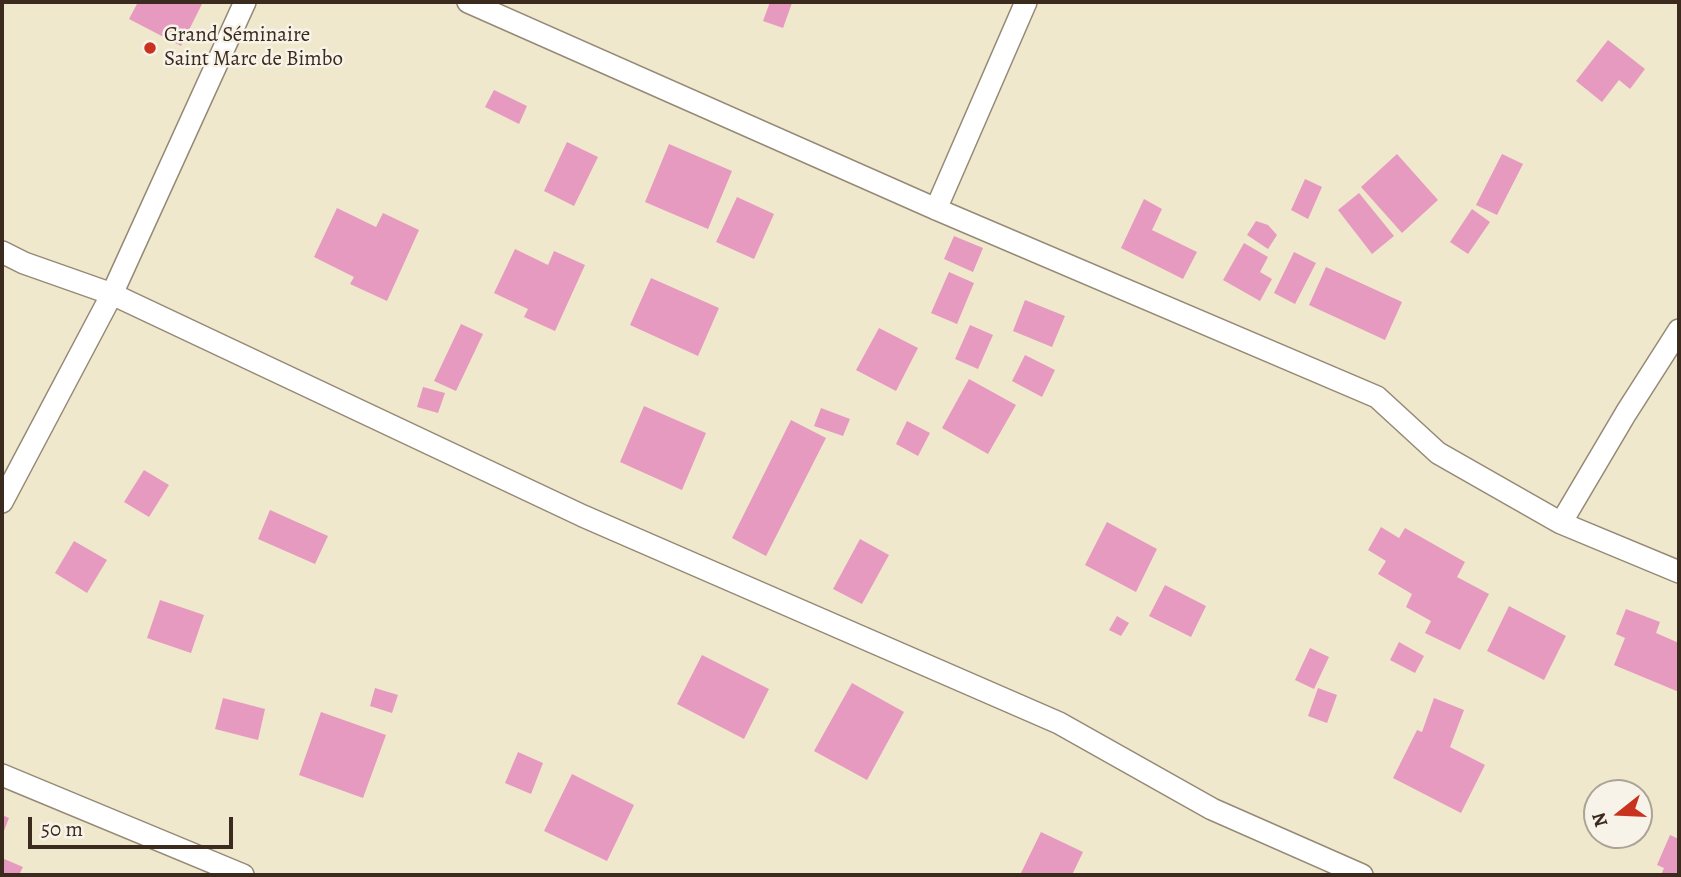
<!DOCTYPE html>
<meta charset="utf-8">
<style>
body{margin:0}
#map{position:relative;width:1681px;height:877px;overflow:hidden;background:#efe8cd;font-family:Alegreya,serif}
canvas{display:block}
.frame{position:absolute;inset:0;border:4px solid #3b2a1e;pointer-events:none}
.north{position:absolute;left:1583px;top:779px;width:70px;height:70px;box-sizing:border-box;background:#f7f3e8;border:2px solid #aca397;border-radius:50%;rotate:252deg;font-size:19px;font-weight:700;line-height:28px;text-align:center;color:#3b2a1e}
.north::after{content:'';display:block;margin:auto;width:24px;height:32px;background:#c8321e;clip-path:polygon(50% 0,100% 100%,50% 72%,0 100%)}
.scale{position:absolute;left:28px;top:817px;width:205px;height:32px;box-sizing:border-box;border:4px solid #3b2a1e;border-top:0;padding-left:9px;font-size:21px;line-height:24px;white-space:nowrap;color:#3b2a1e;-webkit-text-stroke:5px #f7f3e8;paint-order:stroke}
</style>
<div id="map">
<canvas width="1681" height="877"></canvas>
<div class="frame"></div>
<div class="north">N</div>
<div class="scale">50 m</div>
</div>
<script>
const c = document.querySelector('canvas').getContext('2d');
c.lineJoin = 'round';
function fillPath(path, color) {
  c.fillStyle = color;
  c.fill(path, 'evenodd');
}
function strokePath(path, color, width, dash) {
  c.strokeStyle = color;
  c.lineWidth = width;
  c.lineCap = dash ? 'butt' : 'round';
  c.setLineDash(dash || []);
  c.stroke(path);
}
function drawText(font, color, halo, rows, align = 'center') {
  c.font = font + ' Alegreya,serif';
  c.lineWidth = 5;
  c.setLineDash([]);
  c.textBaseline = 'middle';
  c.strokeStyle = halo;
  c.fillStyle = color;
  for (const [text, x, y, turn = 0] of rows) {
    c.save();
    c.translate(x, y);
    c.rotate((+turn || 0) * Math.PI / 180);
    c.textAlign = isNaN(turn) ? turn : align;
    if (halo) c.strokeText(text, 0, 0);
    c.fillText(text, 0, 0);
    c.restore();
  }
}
fillPath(new Path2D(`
 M138 2H203L181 46 129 19Z
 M770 2 792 3 783 28 763 21Z
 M1608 40 1645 69 1630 89 1619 80 1602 102 1576 81Z
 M494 90 527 106 519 124 485 107Z
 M567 142 598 157 574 206 544 191Z
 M669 144 732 171 708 229 645 202Z
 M1397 154 1438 200 1402 233 1361 187Z
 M1502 154 1523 164 1497 215 1476 205Z
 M1305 179 1322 187 1308 219 1291 210Z
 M1359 193 1394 236 1372 254 1338 210Z
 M737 197 774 214 754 259 716 242Z
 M1144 199 1162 209 1152 230 1197 252 1183 279 1121 248Z
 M337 208 376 227 383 213 419 230 387 301 350 284 354 277 314 257Z
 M1472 209 1490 222 1468 254 1450 242Z
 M1256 221 1268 225 1277 235 1268 249 1247 235Z
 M954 236 983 248 973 272 944 259Z
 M1244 243 1268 257 1260 272 1272 279 1260 301 1223 280Z
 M515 249 548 265 554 251 585 265 555 331 524 317 528 309 494 293Z
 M1294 252 1316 263 1295 304 1274 293Z
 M1326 267 1402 302 1385 340 1309 305Z
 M949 272 974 283 957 324 931 313Z
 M651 278 719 308 698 356 630 325Z
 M1025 300 1065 316 1052 347 1013 331Z
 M461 324 483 334 456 391 434 381Z
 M970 325 993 335 978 369 955 359Z
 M879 328 918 348 896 391 856 370Z
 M1025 355 1055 370 1042 397 1012 381Z
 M969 379 1016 405 988 454 942 428Z
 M423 387 445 393 438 413 417 407Z
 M644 406 706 433 682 490 620 462Z
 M821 408 850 419 843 436 814 426Z
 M791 420 826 438 766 556 732 538Z
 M907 421 930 433 918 456 896 444Z
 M144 470 169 485 149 517 124 502Z
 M270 510 328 536 315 564 258 539Z
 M1107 522 1157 549 1136 592 1085 565Z
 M1381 527 1399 538 1405 528 1465 562 1457 577 1489 594 1460 650 1425 633 1431 621 1406 607 1412 594 1378 574 1386 561 1368 550Z
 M860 539 889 555 862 604 833 589Z
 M74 541 107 560 87 593 55 573Z
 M1165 585 1206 606 1191 637 1149 616Z
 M160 600 204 615 191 653 147 638Z
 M1509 606 1566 636 1544 680 1487 651Z
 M1626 609 1660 622 1656 633 1679 643V692L1614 665 1625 638 1616 634Z
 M1117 616 1129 623 1121 636 1109 630Z
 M1399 642 1424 656 1415 673 1390 660Z
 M1310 648 1329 657 1314 689 1295 680Z
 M702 655 769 689 744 739 677 704Z
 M852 683 904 712 867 780 814 751Z
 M375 688 398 695 392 713 370 706Z
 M1318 688 1337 695 1327 723 1308 716Z
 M223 698 265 709 258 740 215 729Z
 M1434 698 1464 710 1450 747 1485 765 1461 813 1393 778 1417 730 1422 732Z
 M321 712 386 735 363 798 299 775Z
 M518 752 543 763 531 794 505 783Z
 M572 774 634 805 607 861 544 831Z
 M2 815 9 818 2 836Z
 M1041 832 1083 852 1072 875H1020Z
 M1670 835 1679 839V875H1661L1664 868 1657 865Z
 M2 858 23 867 19 875H2Z`), '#e69abf');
const street = new Path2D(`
 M468 2 936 209 1377 397 1438 453 1561 523 1679 572
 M936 209 1026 2
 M2 252 24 263 112 294 583 516 1059 723 1212 809 1362 875
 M2 502 112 294 245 2
 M1561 523 1626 413 1679 330
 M2 775 243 875`);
strokePath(street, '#958976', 24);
strokePath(street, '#fff', 21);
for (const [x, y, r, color] of [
 [150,48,7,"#c8321e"]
]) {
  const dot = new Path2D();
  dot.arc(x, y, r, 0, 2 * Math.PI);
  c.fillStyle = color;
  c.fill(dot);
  strokePath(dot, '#f7f3e8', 2.5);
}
drawText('21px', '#3b2a1e', '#f7f3e8', [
 ["Grand Séminaire",164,36],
 ["Saint Marc de Bimbo",164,60]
], 'left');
</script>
